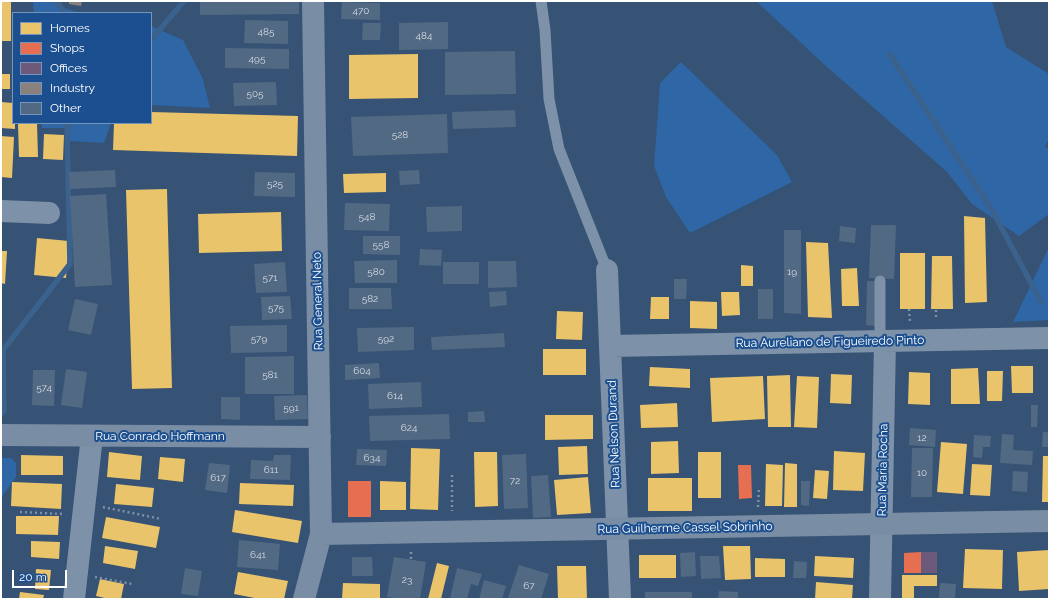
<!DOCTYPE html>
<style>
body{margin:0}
#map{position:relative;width:1050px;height:600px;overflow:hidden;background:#365274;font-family:Raleway,sans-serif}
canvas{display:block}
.frame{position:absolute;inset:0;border:2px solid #fff;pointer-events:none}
.legend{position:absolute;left:12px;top:12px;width:140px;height:112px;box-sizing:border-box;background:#1b4f8f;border:1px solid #7695bc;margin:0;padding:5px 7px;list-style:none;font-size:12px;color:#fff}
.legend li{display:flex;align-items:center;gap:8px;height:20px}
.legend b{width:20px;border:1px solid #7695bc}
.scale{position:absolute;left:12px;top:570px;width:55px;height:18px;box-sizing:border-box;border:2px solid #fff;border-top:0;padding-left:5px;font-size:12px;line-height:14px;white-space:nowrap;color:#fff;-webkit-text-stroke:3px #1b4f8f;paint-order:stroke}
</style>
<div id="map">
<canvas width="1050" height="600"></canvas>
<div class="frame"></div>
<ul class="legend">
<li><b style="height:11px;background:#e9c46a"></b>Homes</li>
<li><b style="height:11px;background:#e76f51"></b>Shops</li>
<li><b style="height:11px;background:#6d597a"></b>Offices</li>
<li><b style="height:11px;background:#8a817c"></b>Industry</li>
<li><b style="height:11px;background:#526984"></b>Other</li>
</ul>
<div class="scale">20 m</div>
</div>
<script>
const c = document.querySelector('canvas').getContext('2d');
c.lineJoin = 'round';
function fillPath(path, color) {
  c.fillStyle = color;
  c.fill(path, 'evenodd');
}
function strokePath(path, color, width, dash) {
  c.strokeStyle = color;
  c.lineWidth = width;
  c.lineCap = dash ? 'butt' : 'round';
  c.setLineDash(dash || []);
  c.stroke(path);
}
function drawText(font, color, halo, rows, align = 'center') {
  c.font = font + ' Raleway,sans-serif';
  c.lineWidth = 4;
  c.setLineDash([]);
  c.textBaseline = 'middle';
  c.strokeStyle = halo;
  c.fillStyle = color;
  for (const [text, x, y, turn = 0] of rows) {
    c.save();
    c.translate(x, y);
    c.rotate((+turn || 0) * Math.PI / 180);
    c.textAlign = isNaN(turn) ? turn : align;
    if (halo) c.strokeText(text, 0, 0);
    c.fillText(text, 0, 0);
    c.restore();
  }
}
fillPath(new Path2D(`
 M33 1H62L61 7 80 13H34Z
 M756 1H992L1006 47 1049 74V139L1045 146 1049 149V214L1019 236 972 204 947 172 827 67Z
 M151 26 183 40 203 79 210 108 151 105Z
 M681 62 777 155 792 182 690 233 666 197 654 166 660 83Z
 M42 123H111L104 143 70 141 68 128H42Z
 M1049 247V320L1013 322Z
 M1 458H11L16 463V477L1 498Z`), '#2f66a5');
fillPath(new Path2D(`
 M1 1H11V41H1Z
 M418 54V98L349 99V55Z
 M1 74H10V89H1Z
 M1 102 13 103V123H15V129L1 128Z
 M151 112 298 116 297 156 113 150 114 123H151Z
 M18 123H37L38 157H19Z
 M44 134 64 135 63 160 43 159Z
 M1 136 14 137 12 178 1 177Z
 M386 173V192L344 193 343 174Z
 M167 189 172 388 132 389 126 190Z
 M281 212 282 251 199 253 198 214Z
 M964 216 985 218 987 302 965 303Z
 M37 238 69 241 66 278 34 275Z
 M806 242 828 243 832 318 808 317Z
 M1 251H7L5 284 1 283Z
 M900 253H925V309H900Z
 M932 256H952L953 309H931Z
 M741 265 753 266V286H741Z
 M857 268 859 306H842L841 269Z
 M721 292H739L740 315 722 316Z
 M651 297H669V319H650Z
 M690 301 717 302V329L690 328Z
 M557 311 583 312 582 340 556 339Z
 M543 349H586V375H543Z
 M1011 366H1033V393H1012Z
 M650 367 690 369V388L649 386Z
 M978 368 980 404H951V369Z
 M987 371H1003L1002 401H987Z
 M909 372 930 373V405L908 404Z
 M831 374 852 375 851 404 830 403Z
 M790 375 791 427H768L767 376Z
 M763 376 765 419 712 422 710 378Z
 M797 376 819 377 817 428 794 427Z
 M677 403 678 427 641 428 640 405Z
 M545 415H593V439L545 440Z
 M678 441 679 473 651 474V442Z
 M941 442 967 444 963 494 937 492Z
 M587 446 588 474 559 475 558 447Z
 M411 448 440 449 438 510 410 509Z
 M834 451 865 453 863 491 833 490Z
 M109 452 142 456 140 480 107 477Z
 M474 452H497L498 506 475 507Z
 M698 452H721V498H698Z
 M21 455 63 456V475H21Z
 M1043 456H1049V502H1042Z
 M160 457 185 459 183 482 158 479Z
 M785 463 797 464V507H784Z
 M766 464 783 465 782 506H765Z
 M972 464 992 465 990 496 970 495Z
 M815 470 829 471 827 499 813 498Z
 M588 477 591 513 557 515 554 480Z
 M648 478H692V511H648Z
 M380 481 406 482V510H380Z
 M12 482 62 484 61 509 11 506Z
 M240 483 294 485 293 506 239 504Z
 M116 484 154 488 152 507 114 504Z
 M235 510 302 521 298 543 232 532Z
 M16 516H59L58 535 16 534Z
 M106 517 160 527 156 548 102 538Z
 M31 541 60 542 59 559 31 557Z
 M105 546 138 551 135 569 103 563Z
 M723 546H750L751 579 725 580Z
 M965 549 1003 550 1002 589 963 588Z
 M1049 550V589L1019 591 1017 552Z
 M639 555H676V578H639Z
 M815 556 854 558 853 578 814 576Z
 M755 558 785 559V577H755Z
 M437 563 449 566 441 599H428Z
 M557 566H586L587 599H558Z
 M36 569 51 570 49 590 35 589Z
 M238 572 288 581 284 599H260L234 594Z
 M902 575H937V586H914V599H902Z
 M100 579 124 584 121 599H109L96 596Z
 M816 582 853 585 852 599H815Z
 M343 583 380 584V599H342Z
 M20 592 44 595 43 599H19Z`), '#e9c46a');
fillPath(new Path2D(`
 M738 465H751L752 498 739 499Z
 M348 481H371V517H348Z
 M921 552V573H904V553Z`), '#e76f51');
fillPath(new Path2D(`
 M921 552H937V573H921Z`), '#6d597a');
fillPath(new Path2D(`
 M69 1H82L81 6 69 4Z`), '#8a817c');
strokePath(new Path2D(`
 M56 1 65 13
 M151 40 184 1
 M890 55 991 208 1041 302
 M1 414 4 411 3 350 70 264 67 127 71 123`), '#3b618d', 5.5);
fillPath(new Path2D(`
 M200 1H299V14L200 15Z
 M342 2 380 3V20L341 19Z
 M245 20 288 21V44L244 43Z
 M448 22V49L399 50V23Z
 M363 23H381L380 40H362Z
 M225 48 289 49V69L225 68Z
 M515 51 516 94 445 95V52Z
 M276 82 277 105 234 106 233 83Z
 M515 110 516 127 453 129 452 112Z
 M447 114 448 153 353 156 351 117Z
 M115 170 116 187 70 189 69 172Z
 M419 170 420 184 400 185 399 171Z
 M255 172 295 173V197L254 196Z
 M106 194 112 285 75 287 70 196Z
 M345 203 390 204 389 231 344 230Z
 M462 206V231L427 232 426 207Z
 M871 225H896L894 279 869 278Z
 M840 226 856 228 855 243 839 241Z
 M784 230H801V314L784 313Z
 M363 236H400V255L363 254Z
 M420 249 442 250 441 266 419 265Z
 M397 260V283H355L354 261Z
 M488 261H516L517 287 488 288Z
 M285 262 287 292 256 293 254 264Z
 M443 262H479V284H443Z
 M674 279H687L686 299H674Z
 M867 281H876L875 326 866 325Z
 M349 288H391L392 309H349Z
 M758 289H773V319H758Z
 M506 291 507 305 490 307 489 292Z
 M290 296 292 319 262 320 261 297Z
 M75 299 98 304 91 335 68 330Z
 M287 325V352L231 353 230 326Z
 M414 327V350L358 352 357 328Z
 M504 333 505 347 432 350 431 337Z
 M294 356V394H245V357Z
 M379 363 380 378 345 380V365Z
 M66 369 87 372 82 408 61 405Z
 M33 370H55L54 406 32 405Z
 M421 382 422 407 369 409 368 384Z
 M307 395 308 419 275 420 274 396Z
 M221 397H240V420L221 419Z
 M1031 405H1038L1037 427H1031Z
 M484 411 485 422H468V412Z
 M449 414 450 439 370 441 369 416Z
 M910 428 936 430 935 447 909 445Z
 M1043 432H1049V447H1042Z
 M1002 434 1014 435 1013 450 1033 451 1032 465 1000 463Z
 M974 435 991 436 990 447H983L982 458 973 457Z
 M912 448H933L932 497H911Z
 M357 449 387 450 386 466 356 465Z
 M526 454 528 508 504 509 502 455Z
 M274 455H291L290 480 250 479 251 460 273 461Z
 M209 463 230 465 227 493 205 490Z
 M1013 471 1028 472 1027 492 1012 491Z
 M548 475 551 517 533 518 531 476Z
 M801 481H810L809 506 801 505Z
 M239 540 280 544 278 570 237 567Z
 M695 552 696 576 681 577 680 553Z
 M700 556H719L721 578 701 579Z
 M352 557H372L373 576H352Z
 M394 557 426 562 420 599H398L387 597Z
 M794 561 807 562 806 578H793Z
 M519 565 549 574 541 599H513L508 598Z
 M185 568 202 571 198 596 181 594Z
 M457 568 482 574 478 586 471 584 467 599H450Z
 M484 580 506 586 502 599H479Z
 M940 583 956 584 955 599H939Z
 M719 591 738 592V599H718Z
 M645 592H692V599H645Z`), '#526984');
strokePath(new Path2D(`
 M909 309 910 322
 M936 310V320
 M452 475V511
 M103 507 161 519
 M758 507 759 488
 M20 512 63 514
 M411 552V560
 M95 577 132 584`), '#7d92a8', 2.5, [2, 3]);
strokePath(new Path2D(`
 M541 1 545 30 549 99 559 149 607 270
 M880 281V341`), '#7d92a8', 11);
strokePath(new Path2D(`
 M1 211 49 213
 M607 270 620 599
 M610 346 1049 338
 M74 599 92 436
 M880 599 885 341`), '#7d92a8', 22);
strokePath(new Path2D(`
 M1 435 320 437
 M321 534 1049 521
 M304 599 321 534 313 1`), '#798da4', 22);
drawText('10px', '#d4dae0', null, [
 ["470",361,11],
 ["485",266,32],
 ["484",424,36],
 ["495",257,59],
 ["505",255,94],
 ["528",400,135],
 ["525",275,184],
 ["548",367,217],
 ["558",381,245],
 ["580",376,272],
 ["19",792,272],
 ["571",270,278],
 ["582",370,299],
 ["575",276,308],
 ["579",259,339],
 ["592",386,339],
 ["604",362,371],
 ["581",270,375],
 ["574",44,388],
 ["614",395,396],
 ["591",291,408],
 ["624",409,428],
 ["12",922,438],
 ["634",372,458],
 ["611",271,470],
 ["10",922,473],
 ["617",218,478],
 ["72",515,481],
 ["641",258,555],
 ["23",407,580],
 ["67",529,586]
]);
drawText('12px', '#fff', '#1b4f8f', [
 ["Rua General Neto",318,301,-91],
 ["Rua Aureliano de Figueiredo Pinto",830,342,-1],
 ["Rua Nelson Durand",614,434,-92],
 ["Rua Conrado Hoffmann",160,436],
 ["Rua Maria Rocha",883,470,-89],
 ["Rua Guilherme Cassel Sobrinho",685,528,-1]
]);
</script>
